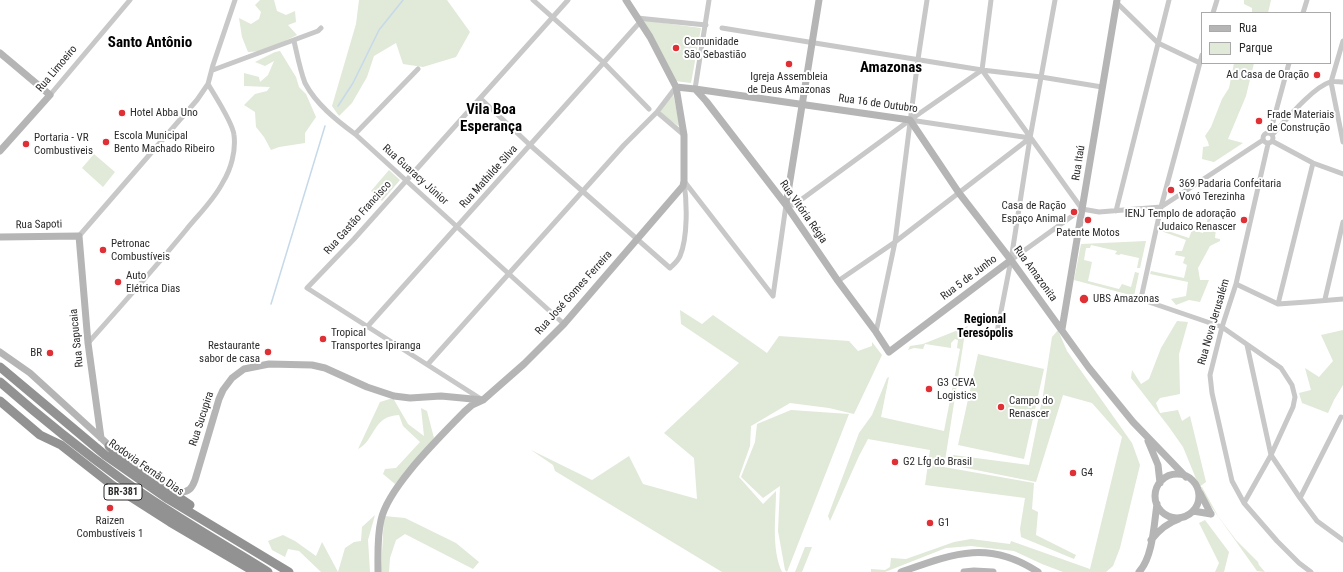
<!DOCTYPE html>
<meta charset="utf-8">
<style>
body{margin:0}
#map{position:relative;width:1343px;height:572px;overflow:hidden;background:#fff;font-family:"Roboto Condensed",sans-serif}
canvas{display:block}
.legend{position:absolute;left:1201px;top:12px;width:130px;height:52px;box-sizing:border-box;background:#fff;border:1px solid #aaa;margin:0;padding:5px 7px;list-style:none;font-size:12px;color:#2b2b2b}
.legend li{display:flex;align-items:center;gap:8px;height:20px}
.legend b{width:20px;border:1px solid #aaa}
</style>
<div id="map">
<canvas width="1343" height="572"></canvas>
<ul class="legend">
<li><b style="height:5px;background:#b5b5b5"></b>Rua</li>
<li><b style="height:11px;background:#e1e9d9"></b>Parque</li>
</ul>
</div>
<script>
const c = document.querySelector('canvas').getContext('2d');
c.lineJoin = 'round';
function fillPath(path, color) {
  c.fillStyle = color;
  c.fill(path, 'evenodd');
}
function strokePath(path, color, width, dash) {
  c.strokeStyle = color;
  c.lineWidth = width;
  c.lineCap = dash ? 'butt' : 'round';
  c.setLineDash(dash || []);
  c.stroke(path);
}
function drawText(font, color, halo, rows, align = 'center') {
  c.font = font + ' "Roboto Condensed",sans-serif';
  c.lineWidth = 4;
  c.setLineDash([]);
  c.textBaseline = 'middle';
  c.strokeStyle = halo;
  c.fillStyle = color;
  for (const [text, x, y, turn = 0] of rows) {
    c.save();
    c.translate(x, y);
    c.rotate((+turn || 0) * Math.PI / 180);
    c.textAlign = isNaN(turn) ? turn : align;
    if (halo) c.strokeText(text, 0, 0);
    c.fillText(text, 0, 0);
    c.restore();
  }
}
fillPath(new Path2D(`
 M260 0H274L277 11 286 15 295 11 296 22 288 25 297 35 265 51 248 52 242 37 239 18 251 24 259 19 261 12 255 5Z
 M359 0H447L470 32 456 57 423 67 403 64 396 43 374 56 367 77 352 103 339 116 332 106 356 24Z
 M1244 0H1271L1268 13H1252V8L1244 4Z
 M642 20 701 28 691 83 675 81Z
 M280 51 296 77 299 87 306 94 316 117 305 133V143L279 147 271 150 264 137 256 127 255 112 244 105 255 94 267 91 270 87 244 86V73L259 77 260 82 268 75 274 61 265 66 255 62 275 52Z
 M1234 63H1254L1246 96 1228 139 1243 143 1214 162 1202 159 1203 147 1209 146 1208 142 1205 136 1211 127 1222 99 1229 88Z
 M673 93 680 127 659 113Z
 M94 154 115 172 103 187 82 168Z
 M389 170 400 180 382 201 371 191Z
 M1213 214 1208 225 1216 228 1215 238 1220 239V241L1210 246 1198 268 1200 280H1209L1200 302 1189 300 1176 305 1171 299 1186 296 1188 282 1150 274 1151 271 1184 278 1187 265 1183 263 1185 257 1175 255 1176 251H1182L1186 240 1161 231 1162 229 1189 238 1192 230 1203 233 1209 215Z
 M1146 241 1140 268H1137L1139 258 1121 254 1119 255 1115 254 1117 251 1091 245 1090 248H1086L1084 260 1092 262 1088 281 1119 289 1122 284 1131 287 1135 272 1139 273 1134 296 1074 280 1081 244Z
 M680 310 702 324 713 315 767 353 779 336 849 341 858 351 872 346V342L882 355 854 414 829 408 790 403 751 426 750 446 739 477 763 504 776 491C776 516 771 548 782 572H722L555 471 553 465 531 450 592 480 629 456 643 484 697 499 694 458 664 433 739 363 681 324Z
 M1177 321 1188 322 1179 354 1180 394 1160 398 1156 403 1160 413 1178 410 1182 421 1190 416 1206 482 1199 487H1202L1218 516 1236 540 1258 562 1259 565 1265 572 1257 571 1193 481 1196 482 1199 486 1183 447 1169 427 1131 378 1132 370 1141 384 1149 379 1161 348Z
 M968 326 965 333 944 467 1034 483 1032 509 1038 512 1036 535 1076 555 1074 559 1021 537 1020 529 1025 498 925 485 930 450 868 439 859 456 830 521 828 516 859 433 872 415 887 378 889 377 881 417 944 431 960 349 957 348 958 340 955 339 951 343V348L925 344 923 349 914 348 908 350 910 346 923 344Z
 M1058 330 1067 351 1132 443 1140 465 1120 548 1113 566 1106 572H1063L1042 564 1014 551 971 546 946 548 885 572H871V569L885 570 890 567 891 558 906 559 954 542 971 539 1010 544 1011 541 1090 569 1122 437 1092 403 1063 395 1036 482 951 465 953 455 1029 465 1043 395 1052 337Z
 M1343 330V385L1334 400 1328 413 1302 403 1299 393 1311 390 1305 368 1319 377 1333 361 1321 335Z
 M978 354 1044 369 1024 459 958 445Z
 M393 398 408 424 424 436 421 408 427 411 434 438 395 484 383 474 385 469 396 468 420 442 403 426 399 415C372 416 375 441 358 449L380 402Z
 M791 410 849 414 787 572 785 570 778 531 780 486 763 498 741 477 755 442 757 424Z
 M375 515 368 540 370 572H338L345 548 354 542 361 541 362 527Z
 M384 516 405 518 456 543 479 562 473 569 405 534 396 540 390 558 389 572H381Z
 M1205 520 1229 552 1224 572H1215L1219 563 1199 523Z
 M283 535 295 541 316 556 322 542 338 572H321L299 551 288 549 285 557 272 550 268 541Z
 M805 547H812L802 572H795Z`), '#e1e9d9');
strokePath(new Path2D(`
 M338 106 353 83 379 30 403 0
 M271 304 325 126`), '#c5d9e9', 1.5);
strokePath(new Path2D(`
 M533 0 604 63 649 109
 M1116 2 1158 43 1200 63
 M1213 13 1217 0
 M1303 13 1307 0
 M637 18 706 25
 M722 28 982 70 1041 77 1102 87
 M294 41C297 54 300 70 305 83 316 104 336 120 355 134L564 324
 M1343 41 1331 82 1343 142
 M1202 55 1161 207 1142 294 1143 300 1222 327 1281 368 1292 385 1295 397 1293 407 1271 455 1244 503
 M213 70 318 31 321 28
 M982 70 1082 209
 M982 70 991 0
 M695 89 709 0
 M50 95 130 0
 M481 99 530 145 670 268C674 264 678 261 680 256 688 237 687 202 684 182
 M657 112 684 135
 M910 120 1030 138
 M1263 138a5 5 0 1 1 10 0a5 5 0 1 1-10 0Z
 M1270 133 1289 63
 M355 134 418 69
 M1272 135C1286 120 1312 88 1330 82 1334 81 1339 82 1343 82
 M1272 141 1313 163 1343 174
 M1268 144 1236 284 1222 327 1210 375 1212 393 1232 481 1244 503 1277 541 1299 563 1311 572
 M684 181 773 296
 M1082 209 1099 212 1161 207 1263 140
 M1116 211 1169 0
 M79 236 197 100 208 84 213 65 235 0
 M1011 260 1082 209
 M838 281 895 242 1030 138
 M1236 284 1278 304 1307 302 1343 299
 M773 296 786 205H793L798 202 910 120 982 70
 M1325 299 1343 222
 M1278 304 1313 163
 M367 327 640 22
 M876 332 895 242 918 59 927 0
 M997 332 1011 260 1030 138 1055 0
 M88 343C121 306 154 269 186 230 198 215 214 200 223 182 231 169 236 151 234 135 233 123 215 96 208 84
 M1247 345 1271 455 1300 498 1317 521 1343 540
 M428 364 624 145 657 112 676 87
 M481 399 307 288 354 239 568 0
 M1300 498 1341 417`), '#c8c8c8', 5);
strokePath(new Path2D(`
 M0 53 50 95 0 151
 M676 87 695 89 910 120 959 193 1011 260 1089 368 1133 422 1186 477
 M695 89 706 101 786 205 838 281 876 332 889 352 1011 260
 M786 205 819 0
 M0 237 79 236 88 343 101 438
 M1062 329 1117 0
 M0 352 30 373 112 448
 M1148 441 1158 465 1160 483
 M131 460 181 492C189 492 192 488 195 480L219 399 223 390 232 378 244 369 269 364 312 365 325 368 367 387 394 396 410 398 441 396 483 400
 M1155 496a22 22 0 1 1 44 0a22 22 0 1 1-44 0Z
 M1200 493 1211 514
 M1193 511 1211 514
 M1151 540C1159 530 1167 523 1179 519
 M378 572C378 555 377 537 381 520 388 487 440 437 464 412L472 405 483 400 524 364 564 324 683 186 684 181V135L676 87 650 37 626 0
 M901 572C952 554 988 539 1038 572
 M964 572 974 571 993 572
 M1139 572C1153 557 1154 524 1157 504`), '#b5b5b5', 7);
strokePath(new Path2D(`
 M0 367 105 455 168 499 289 572
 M0 382C40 417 81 450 124 481 170 514 220 542 268 572
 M0 401 40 435 61 445 112 485 170 522 255 572
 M109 446C133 469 162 486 190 505`), '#929292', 9);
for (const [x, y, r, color] of [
 [676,48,4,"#df3135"],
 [789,64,4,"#df3135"],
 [1317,75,4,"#df3135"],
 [122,113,4,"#df3135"],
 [1259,121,4,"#df3135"],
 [106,142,4,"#df3135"],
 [26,144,4,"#df3135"],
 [1171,190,4,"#df3135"],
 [1074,212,4,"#df3135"],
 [1088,220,4,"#df3135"],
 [1244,220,4,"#df3135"],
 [103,250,4,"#df3135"],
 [118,282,4,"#df3135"],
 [1084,299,5,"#df3135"],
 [323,339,4,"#df3135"],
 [268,352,4,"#df3135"],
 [50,353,4,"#df3135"],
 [929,389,4,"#df3135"],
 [1001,407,4,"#df3135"],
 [895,462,4,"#df3135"],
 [1073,473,4,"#df3135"],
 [110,508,4,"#df3135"],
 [930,523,4,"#df3135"]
]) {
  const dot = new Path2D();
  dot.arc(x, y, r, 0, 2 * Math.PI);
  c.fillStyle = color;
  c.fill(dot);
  strokePath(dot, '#fff', 1.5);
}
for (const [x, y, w] of [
 [123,492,38]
]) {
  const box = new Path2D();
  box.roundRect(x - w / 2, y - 8, w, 16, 3);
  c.fillStyle = '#fff';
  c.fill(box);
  strokePath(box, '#2b2b2b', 1);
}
drawText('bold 10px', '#2b2b2b', null, [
 ["BR-381",123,492]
]);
drawText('11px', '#2b2b2b', '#fff', [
 ["Comunidade",684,42],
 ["São Sebastião",684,55],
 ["Ad Casa de Oração",1309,75,"right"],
 ["Igreja Assembleia",789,77,"center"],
 ["de Deus Amazonas",789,90,"center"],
 ["Hotel Abba Uno",130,113],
 ["Frade Materiais",1267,115],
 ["de Construção",1267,128],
 ["Escola Municipal",114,136],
 ["Bento Machado Ribeiro",114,149],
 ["Portaria - VR",34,138],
 ["Combustiveis",34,151],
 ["369 Padaria Confeitaria",1179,184],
 ["Vovó Terezinha",1179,197],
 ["Casa de Ração",1066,206,"right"],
 ["Espaço Animal",1066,219,"right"],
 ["IENJ Templo de adoração",1236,214,"right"],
 ["Judaico Renascer",1236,227,"right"],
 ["Patente Motos",1088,233,"center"],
 ["Petronac",111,244],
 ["Combustíveis",111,257],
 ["Auto",126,276],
 ["Elétrica Dias",126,289],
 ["UBS Amazonas",1093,299],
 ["Tropical",331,333],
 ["Transportes Ipiranga",331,346],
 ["Restaurante",260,346,"right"],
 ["sabor de casa",260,359,"right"],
 ["BR",42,353,"right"],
 ["G3 CEVA",937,383],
 ["Logistics",937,396],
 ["Campo do",1009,401],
 ["Renascer",1009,414],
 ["G2 Lfg do Brasil",903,462],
 ["G4",1081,473],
 ["Raizen",110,521,"center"],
 ["Combustíveis 1",110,534,"center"],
 ["G1",938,523]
], 'left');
drawText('11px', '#2b2b2b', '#fff', [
 ["Rua Limoeiro",57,69,-50],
 ["Rua 16 de Outubro",878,104,8],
 ["Rua Itaú",1079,163,-81],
 ["Rua Guaracy Júnior",415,175,42],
 ["Rua Mathilde Silva",489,177,-48],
 ["Rua Vitória Régia",803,212,55],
 ["Rua Gastão Francisco",358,218,-48],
 ["Rua Sapoti",39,225,-1],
 ["Rua Amazonita",1035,274,54],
 ["Rua 5 de Junho",969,278,-37],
 ["Rua José Gomes Ferreira",574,293,-48],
 ["Rua Nova Jerusalém",1214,322,-74],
 ["Rua Sapucaia",77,338,-96],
 ["Rua Sucupira",202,419,-72],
 ["Rodovia Fernão Dias",146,468,35]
]);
drawText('bold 12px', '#000', '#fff', [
 ["Regional",985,320],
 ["Teresópolis",985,334]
]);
drawText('bold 15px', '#000', '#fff', [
 ["Santo Antônio",150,43],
 ["Amazonas",891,68],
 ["Vila Boa",491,110],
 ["Esperança",491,127]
]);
</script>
